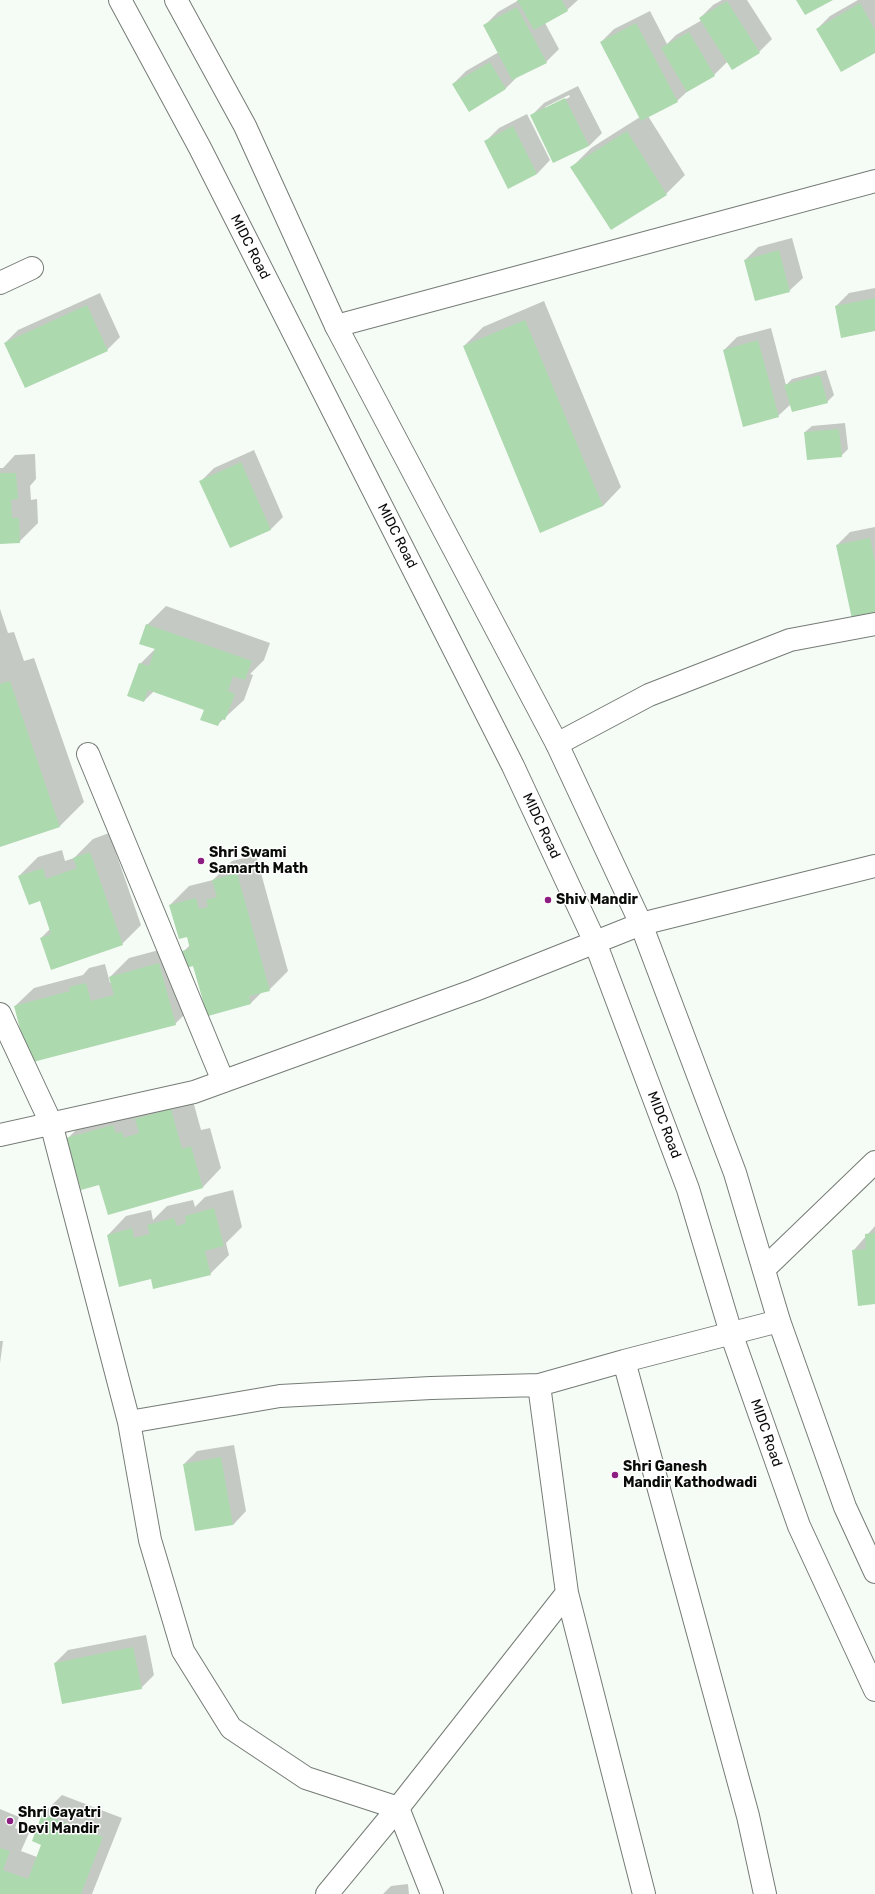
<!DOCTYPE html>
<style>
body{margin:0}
canvas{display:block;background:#f5fbf5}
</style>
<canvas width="875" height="1894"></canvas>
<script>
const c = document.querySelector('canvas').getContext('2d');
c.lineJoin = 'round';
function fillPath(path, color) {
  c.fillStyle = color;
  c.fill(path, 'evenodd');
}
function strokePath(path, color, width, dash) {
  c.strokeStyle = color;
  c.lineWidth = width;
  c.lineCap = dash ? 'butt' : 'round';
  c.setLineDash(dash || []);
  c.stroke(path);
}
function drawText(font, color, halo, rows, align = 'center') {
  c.font = font + ' Rubik,sans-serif';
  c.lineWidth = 3;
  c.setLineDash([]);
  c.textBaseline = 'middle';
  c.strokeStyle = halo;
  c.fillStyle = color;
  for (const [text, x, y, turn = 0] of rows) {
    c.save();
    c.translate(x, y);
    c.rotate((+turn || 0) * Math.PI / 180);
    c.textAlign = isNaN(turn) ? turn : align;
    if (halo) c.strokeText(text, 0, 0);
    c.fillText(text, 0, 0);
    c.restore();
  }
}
fillPath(new Path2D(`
 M519 0H578L567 10 545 23 559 49 546 62 517 77 506 88 453 84 466 71 499 52 485 25 498 12Z
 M722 0H747L772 39 759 52 733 69 728 61 714 75 690 89 677 101 648 116 685 175 666 194 611 229 572 167 591 148 640 117 601 42 614 29 650 11 667 44 676 35 702 20 700 18 713 5Z
 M858 0H875V52L817 29 830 16Z
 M578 86 602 133 589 146 531 116 544 103ZM569 95 570 97 545 109V107Z
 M527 114 550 160 537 174 486 141 499 128Z
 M792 238 803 278 789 291 745 260 758 247Z
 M875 288V330L836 306 849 293Z
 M100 293 120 337 107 350 5 343 18 330Z
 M544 301 621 487 603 506 464 346 483 327Z
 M771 328 786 385 792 379 826 370 834 395 827 402 791 404 778 416 724 350 737 337Z
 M845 423 848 449 841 456 805 432 812 426Z
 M254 450 283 517 270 530 201 481 214 468Z
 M35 454 36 479 30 486 31 500 37 499 38 523 19 542 0 543V468H3L15 455Z
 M875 527V614L837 545 850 532Z
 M166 606 270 643 264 660 250 674 253 675 244 700 217 725 205 709 154 691 144 701 140 664 155 649 147 625Z
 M0 609 8 633 14 632 24 661 34 658 84 802 60 826 0 846Z
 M109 833 141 925 122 944 41 938 50 929 40 900 19 876 38 857 62 850 65 861 74 858 93 839Z
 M256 855 288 971 269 990 262 992 251 1003 202 1016 200 1010 205 1005 193 965 183 952 190 945 188 936 170 905 189 886 213 880 232 861Z
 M178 945 194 1005 175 1024 15 1006 34 988 83 975 89 968 105 964 110 983 112 982 110 977 129 958Z
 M190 1090 201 1130 210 1128 221 1168 203 1187 99 1183 67 1139 86 1120Z
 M233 1190 242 1227 226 1243 229 1255 210 1274 151 1278 108 1235 126 1216 151 1210 153 1220 167 1206 193 1200 195 1207 205 1197Z
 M875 1226V1303L853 1251Z
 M0 1341H3L0 1363Z
 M234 1445 246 1511 233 1525 184 1464 197 1451Z
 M146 1635 154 1675 141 1688 55 1663 68 1650Z
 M62 1795 122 1818 92 1894H0V1809L19 1817 15 1828 29 1833 21 1851 37 1857 42 1844 33 1841 43 1814Z
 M408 1884 409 1894H383L391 1886Z`), '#0003');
fillPath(new Path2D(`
 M517 0H562L568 11 534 30Z
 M796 0H833L805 15Z
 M727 1 760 53 732 70 699 18Z
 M860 3 875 30V53L841 72 816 29Z
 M517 7 547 63 512 80 483 25Z
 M636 23 678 102 641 121 600 42Z
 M689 32 715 76 687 92 661 48Z
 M490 62 506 89 469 112 452 84Z
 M565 98 589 146 553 163 530 115Z
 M513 126 537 174 508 189 484 141Z
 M627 131 667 195 611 230 570 167Z
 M779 250 790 292 755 301 744 260Z
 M875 298V331L841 338 835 306Z
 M87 305 108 351 25 388 4 343Z
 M525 320 603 506 540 533 463 346Z
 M758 340 779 417 743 427 723 350Z
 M820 375 828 403 792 412 784 385Z
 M839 429 842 457 807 460 804 432Z
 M241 462 271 530 230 548 199 481Z
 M0 473H16L18 499 11 500 12 518H19L20 543 0 544Z
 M870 538 875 562V615L852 619 836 545Z
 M146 624 252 661 245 680 233 676 228 691 235 694 225 720 221 719 218 726 200 720 204 710 148 690 144 702 127 696 139 663 149 666 155 649 139 644Z
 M10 681 60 827 0 847V684Z
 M90 852 123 945 51 970 40 938 51 934 40 901 29 905 18 876 43 868 46 879 77 868 73 858Z
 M237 873 270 991 249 996 251 1004 201 1018 205 1008 193 966 186 968 182 951 190 949 187 937 179 939 169 905 196 898 199 909 208 907 206 900 217 897 212 880Z
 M159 963 176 1025 29 1063 14 1006 70 991 69 987 86 983 91 1001 114 995 109 977Z
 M171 1109 182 1149 191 1146 203 1188 108 1215 99 1185 81 1190 66 1138 113 1125 116 1133 122 1132 124 1138 139 1133 135 1119Z
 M214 1208 224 1246 205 1251 211 1275 153 1289 151 1279 119 1287 107 1235 132 1228 134 1238 150 1234 147 1225 174 1218 177 1226 186 1223 185 1216Z
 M875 1233V1304L858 1306 852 1250 866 1249 865 1234Z
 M221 1457 233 1525 195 1531 183 1464Z
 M133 1647 142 1689 62 1704 54 1663Z
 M42 1814 103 1837 81 1894H0V1848L10 1851 3 1870 28 1879 41 1845 32 1841Z`), '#add9ae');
const street = new Path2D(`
 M0 283 32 268
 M336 326 875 181
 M557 744 649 695 790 640 875 624
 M88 754 223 1081
 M0 1014 51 1123 129 1422
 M764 1269 875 1162
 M624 1361 748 1816 765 1894
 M567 1593 644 1894
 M327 1894 398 1808 306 1778 231 1728 183 1651 150 1540 129 1422 280 1396 431 1388 539 1385 624 1361 779 1321
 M432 1894 398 1808 567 1593 539 1385`);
const secondary = new Path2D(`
 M0 1135 194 1092 475 990 641 924 875 866`);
const primary = new Path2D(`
 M120 0 200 148 513 766 595 942 688 1189 731 1333 799 1526 875 1690
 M176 0 245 126 336 326 557 744 641 924 735 1173 779 1321 845 1507 875 1572`);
strokePath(street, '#757b75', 24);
strokePath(secondary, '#757b75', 24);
strokePath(primary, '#757b75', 24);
strokePath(street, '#fff', 22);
strokePath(secondary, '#fff', 22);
strokePath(primary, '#fff', 22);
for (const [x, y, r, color] of [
 [201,861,4,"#8d1e81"],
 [548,900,4,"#8d1e81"],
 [615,1475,4,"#8d1e81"],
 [10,1821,4,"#8d1e81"]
]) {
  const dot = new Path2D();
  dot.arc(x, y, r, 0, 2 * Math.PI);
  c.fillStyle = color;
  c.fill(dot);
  strokePath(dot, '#fff', 1.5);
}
drawText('14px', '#0a0c0a', '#fff', [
 ["MIDC Road",250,247,63],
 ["MIDC Road",397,536,63],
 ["MIDC Road",541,826,65],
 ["MIDC Road",664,1125,69],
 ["MIDC Road",766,1433,71]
]);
drawText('bold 14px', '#0a0c0a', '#fff', [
 ["Shri Swami",209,853],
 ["Samarth Math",209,869],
 ["Shiv Mandir",556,900],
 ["Shri Ganesh",623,1467],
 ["Mandir Kathodwadi",623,1483],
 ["Shri Gayatri",18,1813],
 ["Devi Mandir",18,1829]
], 'left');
</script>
